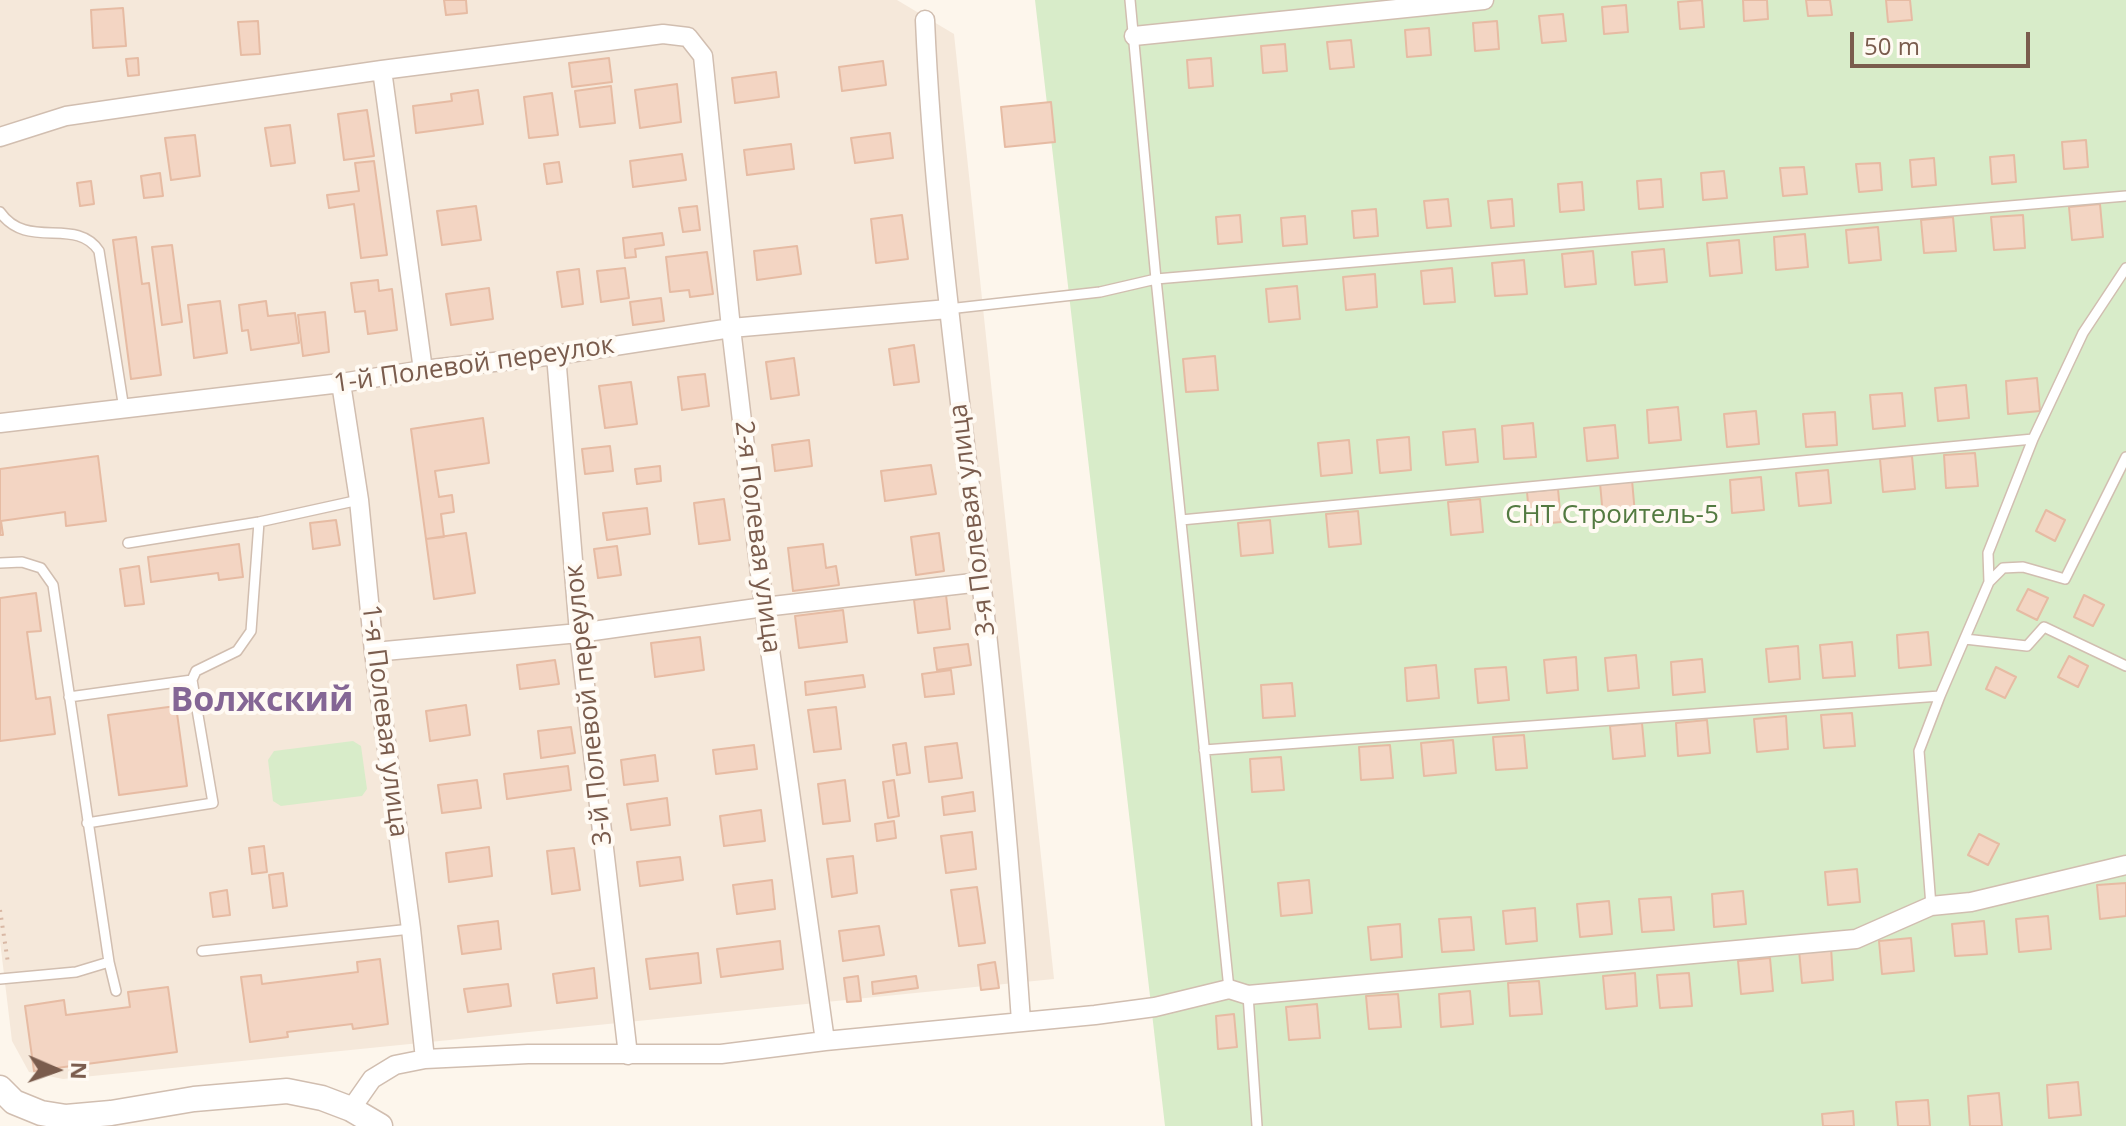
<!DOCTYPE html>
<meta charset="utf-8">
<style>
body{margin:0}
#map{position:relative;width:2126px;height:1126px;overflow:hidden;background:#fdf6ec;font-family:"Open Sans",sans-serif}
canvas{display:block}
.north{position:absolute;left:16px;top:1030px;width:80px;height:80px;-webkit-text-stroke:6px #fffaf3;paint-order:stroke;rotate:92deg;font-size:22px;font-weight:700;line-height:32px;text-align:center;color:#7a5c4d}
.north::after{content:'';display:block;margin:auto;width:28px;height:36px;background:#7a5c4d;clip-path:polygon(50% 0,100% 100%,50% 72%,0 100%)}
.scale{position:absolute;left:1850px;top:32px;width:180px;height:36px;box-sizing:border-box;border:4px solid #7a5c4d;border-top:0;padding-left:10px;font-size:24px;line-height:28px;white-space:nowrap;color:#7a5c4d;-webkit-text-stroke:6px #fffaf3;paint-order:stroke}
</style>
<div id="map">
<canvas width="2126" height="1126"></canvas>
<div class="north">N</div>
<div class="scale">50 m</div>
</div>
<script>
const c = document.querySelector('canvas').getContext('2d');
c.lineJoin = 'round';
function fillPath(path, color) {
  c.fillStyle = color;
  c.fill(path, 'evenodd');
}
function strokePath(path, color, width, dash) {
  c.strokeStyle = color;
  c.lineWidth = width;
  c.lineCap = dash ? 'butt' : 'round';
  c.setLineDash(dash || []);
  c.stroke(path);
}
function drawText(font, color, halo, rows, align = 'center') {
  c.font = font + ' "Open Sans",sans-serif';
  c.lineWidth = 8;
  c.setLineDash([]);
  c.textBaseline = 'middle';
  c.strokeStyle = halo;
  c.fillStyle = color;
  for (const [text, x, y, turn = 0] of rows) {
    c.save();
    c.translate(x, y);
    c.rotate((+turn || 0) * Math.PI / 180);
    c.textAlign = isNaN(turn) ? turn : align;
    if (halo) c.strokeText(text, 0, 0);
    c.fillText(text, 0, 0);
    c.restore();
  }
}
fillPath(new Path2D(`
 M0 0H897L954 34 1054 979 63 1079 29 1072 12 1041 0 941Z`), '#f5e8da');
fillPath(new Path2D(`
 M1035 0H2126V1126H1165Z
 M353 741 361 746 367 789 362 796 281 806 273 801 268 760 274 751Z`), '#d8ecc9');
const building = new Path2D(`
 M444 0H466L467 13 446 15Z
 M1702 0 1704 27 1680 29 1678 2Z
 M1743 0H1767L1768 19 1744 21Z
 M1806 0H1830L1832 15 1808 16Z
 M1886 0H1910L1912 20 1888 22Z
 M1626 5 1628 32 1604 34 1602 7Z
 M123 8 126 46 93 48 91 10Z
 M1563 14 1566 41 1542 43 1539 16Z
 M258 21 260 54 241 55 238 22Z
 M1497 21 1499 49 1475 51 1473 23Z
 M1429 28 1431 55 1407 57 1405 30Z
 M1351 40 1354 67 1330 69 1327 42Z
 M1285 44 1287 71 1263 73 1261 46Z
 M138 58 139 75 128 76 126 59Z
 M609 58 612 82 572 87 569 63Z
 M1211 58 1213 86 1189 88 1187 60Z
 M883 61 886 85 842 91 839 67Z
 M776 72 779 97 735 103 732 78Z
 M677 84 681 122 640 128 635 90Z
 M611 86 615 123 580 127 575 91Z
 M478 90 483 124 416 133 413 106 452 101 451 94Z
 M552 93 558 135 529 138 524 97Z
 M1051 102 1055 142 1005 147 1001 107Z
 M367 110 374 156 344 160 338 114Z
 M290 125 295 163 271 166 265 128Z
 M890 133 893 158 855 163 851 138Z
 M195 135 200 176 171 180 165 138Z
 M2086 140 2088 167 2064 169 2062 142Z
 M791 144 794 169 747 175 744 150Z
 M682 154 686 180 633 187 630 161Z
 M2014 155 2016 182 1992 184 1990 157Z
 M1934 158 1936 185 1912 187 1910 160Z
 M374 161 387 255 361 258 354 204 329 208 327 195 359 191 355 163Z
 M559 162 562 182 547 184 544 164Z
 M1880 163 1882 190 1859 192 1856 164Z
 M1804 167 1807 194 1783 196 1780 168Z
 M1724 171 1727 198 1703 200 1701 173Z
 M160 173 163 196 144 198 141 176Z
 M1661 179 1663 207 1639 209 1637 181Z
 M91 181 94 204 80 206 77 183Z
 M1582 182 1584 210 1560 212 1558 184Z
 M1448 199 1451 226 1427 228 1424 201Z
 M1512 199 1514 226 1491 228 1488 201Z
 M2100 204 2103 237 2072 240 2069 207Z
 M476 206 481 240 442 245 437 211Z
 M697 206 700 230 683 232 679 208Z
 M1376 209 1378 236 1354 238 1352 211Z
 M902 215 908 259 876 263 871 219Z
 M1240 215 1242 242 1218 244 1216 217Z
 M2023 215 2025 248 1994 250 1991 217Z
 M1305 216 1307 244 1283 246 1281 218Z
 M1953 217 1956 251 1924 253 1921 220Z
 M1878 227 1881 260 1849 263 1846 230Z
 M662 233 664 245 635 249 636 257 625 258 623 238Z
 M1805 234 1808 267 1776 270 1774 237Z
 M136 237 142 284 149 283 161 375 131 379 113 240Z
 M1739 240 1742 273 1710 276 1707 243Z
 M172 245 182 322 162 325 152 247Z
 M797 246 801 274 757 280 754 251Z
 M1664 249 1667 282 1635 285 1632 252Z
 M1593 251 1596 284 1565 287 1562 254Z
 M707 252 713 294 690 297 689 290 670 292 666 257Z
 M1524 260 1527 294 1495 296 1492 263Z
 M625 268 629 298 601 302 597 271Z
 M1452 268 1455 302 1424 304 1421 271Z
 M579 269 583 304 562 307 557 272Z
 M1375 274 1377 307 1346 310 1343 277Z
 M378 280 379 291 392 289 397 330 368 334 365 311 355 312 351 283Z
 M1297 286 1300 319 1269 322 1266 289Z
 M489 288 493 319 451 325 446 294Z
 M661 298 664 321 633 325 630 302Z
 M220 301 227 353 194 358 188 305Z
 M266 301 268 316 295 313 299 343 251 350 248 330 242 331 239 305Z
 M325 312 329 352 303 356 298 315Z
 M914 345 919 382 894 385 889 349Z
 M1215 356 1218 390 1186 392 1183 359Z
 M794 358 799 395 771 399 766 362Z
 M705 374 709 406 682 410 678 377Z
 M2037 378 2040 411 2008 414 2006 381Z
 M631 382 637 424 605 428 599 386Z
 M1966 385 1969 418 1938 421 1935 388Z
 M1902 393 1905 426 1873 429 1870 395Z
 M1678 407 1681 440 1649 443 1647 410Z
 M1756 411 1759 444 1727 447 1724 414Z
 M1835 412 1837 445 1806 447 1803 414Z
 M483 418 489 463 435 471 439 497 452 495 454 512 441 514 444 537 426 539 411 429Z
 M1533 423 1536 457 1504 459 1502 426Z
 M1615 425 1618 458 1587 461 1584 428Z
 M1475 429 1478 462 1446 465 1443 432Z
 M1409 437 1411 470 1380 473 1377 440Z
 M809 440 812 466 775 471 772 445Z
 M1349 440 1352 473 1321 476 1318 443Z
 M610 446 613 471 585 474 582 449Z
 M1975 453 1978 486 1946 488 1944 455Z
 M98 456 106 521 66 526 65 512 1 521 3 535H0V469Z
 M1912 456 1915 489 1883 492 1880 459Z
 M931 465 936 494 885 501 881 471Z
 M660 466 661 481 637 484 635 469Z
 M1828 470 1831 503 1799 506 1796 473Z
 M1761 477 1764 510 1732 513 1730 480Z
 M1632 480 1635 514 1603 516 1600 483Z
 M1558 489 1561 522 1530 525 1527 492Z
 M724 499 730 540 699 544 694 503Z
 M1480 499 1483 532 1451 535 1448 502Z
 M647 508 650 534 607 540 603 513Z
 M2046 510 2065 520 2055 541 2036 531Z
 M1358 511 1361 544 1329 547 1326 514Z
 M336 520 340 545 313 549 310 523Z
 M1270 520 1273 553 1241 556 1238 523Z
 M466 533 475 593 434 599 426 539Z
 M939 533 944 571 916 575 911 537Z
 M239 544 243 577 219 580 218 573 151 582 148 557Z
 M823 544 826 568 836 566 839 585 793 591 788 548Z
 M617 546 621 575 598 578 594 549Z
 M139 566 144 604 125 606 120 569Z
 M2028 589 2048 598 2037 620 2017 610Z
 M36 593 41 631 27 632 36 699 50 697 55 734 0 741V598Z
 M946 595 950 629 918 633 914 600Z
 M2084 595 2104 605 2093 626 2074 617Z
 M843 610 847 642 799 648 795 616Z
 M1928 632 1931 665 1899 668 1897 635Z
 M700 637 704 670 655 677 651 643Z
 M1852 642 1855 676 1823 678 1820 645Z
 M968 644 971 665 937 670 934 648Z
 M1798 646 1800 679 1769 682 1766 649Z
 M1636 655 1639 688 1608 691 1605 658Z
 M2069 656 2088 666 2078 687 2058 677Z
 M1576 657 1578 690 1547 693 1544 660Z
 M1702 659 1705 692 1673 695 1671 662Z
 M555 660 559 684 520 689 517 665Z
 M1436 665 1439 698 1407 701 1405 668Z
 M1506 667 1509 700 1478 703 1475 669Z
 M1996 667 2016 677 2005 698 1986 689Z
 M951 670 954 694 925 697 922 674Z
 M863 675 865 687 806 695 805 682Z
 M1292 683 1295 716 1263 718 1261 685Z
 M466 705 470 735 430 741 426 711Z
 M176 706 187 786 119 795 108 715Z
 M836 707 841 749 814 752 808 710Z
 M1852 713 1855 746 1824 748 1821 715Z
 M1786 716 1788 749 1757 752 1754 719Z
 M1707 720 1710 753 1678 756 1676 723Z
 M1642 723 1645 756 1613 759 1610 726Z
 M571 727 575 753 541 758 538 731Z
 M1524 735 1527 768 1496 770 1493 737Z
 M1453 740 1456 773 1424 776 1421 743Z
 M906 743 910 773 897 775 893 745Z
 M957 743 962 778 929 782 925 747Z
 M754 745 757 769 716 774 713 750Z
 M1390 745 1393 778 1361 780 1359 747Z
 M655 755 658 781 624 785 621 760Z
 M1281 757 1284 790 1252 792 1250 759Z
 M568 766 571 790 507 799 504 774Z
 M477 780 481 808 442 813 438 785Z
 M845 780 850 821 823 824 818 784Z
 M894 780 899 816 888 818 883 782Z
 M973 792 975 811 944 815 942 797Z
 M667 798 670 825 631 830 627 804Z
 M761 810 765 841 724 846 720 816Z
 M894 821 896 838 877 841 875 824Z
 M972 832 976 869 946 873 941 836Z
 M1979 834 1999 844 1988 865 1968 855Z
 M264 846 267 872 252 874 249 848Z
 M489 847 492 876 449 882 446 853Z
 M574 848 580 890 552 894 547 851Z
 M853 856 857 893 832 897 827 859Z
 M680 857 683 880 640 886 637 862Z
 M1857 869 1860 902 1828 905 1825 872Z
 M283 873 287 906 273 908 269 875Z
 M772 880 775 909 737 914 733 885Z
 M1309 880 1312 913 1281 916 1278 883Z
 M2126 883V916L2100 919 2097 885Z
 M977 887 985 943 959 946 951 890Z
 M227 890 230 915 213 917 210 893Z
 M1743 891 1746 924 1714 927 1712 894Z
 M1671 897 1674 930 1642 932 1639 899Z
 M1609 901 1612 934 1580 937 1577 904Z
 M1535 908 1537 941 1506 944 1503 911Z
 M2048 916 2051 949 2019 952 2016 919Z
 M1471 917 1474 950 1442 952 1439 919Z
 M498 921 501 949 462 954 458 926Z
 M1984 921 1987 954 1955 956 1952 924Z
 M1400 924 1402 957 1371 960 1368 927Z
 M879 926 884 955 843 961 839 931Z
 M1911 938 1914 971 1882 974 1879 941Z
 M780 941 783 969 721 977 717 949Z
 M1831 947 1833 980 1802 983 1799 950Z
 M698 953 701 983 650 989 646 959Z
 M1770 958 1773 991 1741 994 1738 961Z
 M380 959 388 1024 353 1029 352 1024 287 1032 288 1037 250 1042 241 977 261 975 262 984 358 972 357 962Z
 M995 962 999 988 981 990 978 965Z
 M594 968 597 998 557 1003 553 974Z
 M1635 973 1637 1006 1606 1009 1603 976Z
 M1689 973 1692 1006 1660 1008 1657 975Z
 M858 976 861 1001 847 1002 844 978Z
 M916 976 918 988 873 994 872 982Z
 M1539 981 1542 1014 1510 1016 1508 983Z
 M508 984 511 1006 468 1012 464 989Z
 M168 987 177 1052 34 1071 25 1006 64 1000 66 1015 130 1007 128 992Z
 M1470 991 1473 1024 1441 1027 1439 994Z
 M1398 994 1401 1027 1369 1029 1366 996Z
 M1317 1004 1320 1038 1289 1040 1286 1007Z
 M1234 1014 1237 1047 1218 1049 1216 1016Z
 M2078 1082 2081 1115 2049 1118 2047 1085Z
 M1999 1093 2002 1126H1970L1968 1096Z
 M1928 1100 1930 1126H1898L1896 1102Z
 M1853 1111 1854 1126H1823L1822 1114Z`);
fillPath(building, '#f3d5c3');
strokePath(building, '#e6bba3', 2);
const service = new Path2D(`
 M1130 0 1156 279 1229 989
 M0 212C27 251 76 216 99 251L124 409
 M948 309 1100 292 1156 279 2126 196
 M1181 520 2033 439
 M128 543 259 522 359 500
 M0 563 22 562 41 568 53 585 109 962 76 972 0 979
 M1989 582 1988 553 2033 439 2083 333 2126 268
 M1965 639 2027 646 2044 627 2126 666
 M69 697 192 680
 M1204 750 1940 696
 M87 823 213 803 192 680 196 671 237 651 251 631 259 522
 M1931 906 1919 751 1940 696 1989 582 2003 568 2023 567 2065 579 2126 457
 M202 951 411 929
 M109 962 116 991
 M1248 995 1257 1126`);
const minor = new Path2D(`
 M925 20C933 208 960 394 981 580 998 727 1011 874 1021 1021
 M1134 36 1484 0
 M382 70 423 370
 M0 137 66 116 382 70 663 34 688 37 703 56 731 328 764 607 825 1041
 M556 355 579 633 628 1055
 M341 383 359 500 374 652 411 929 425 1059
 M0 423 341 383 423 370 556 355 731 328 948 309
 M374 652 579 633 764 607 981 582
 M351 1109 372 1079 395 1065 425 1059 528 1054H721L825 1041 1095 1015 1155 1007 1229 989 1248 995 1856 939 1931 906 1971 902 2126 865`);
const tertiary = new Path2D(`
 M0 1088 14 1102 41 1113 66 1117 111 1113 194 1099 287 1091 322 1098 351 1109 380 1126`);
strokePath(service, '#d1beb0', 12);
strokePath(minor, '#d1beb0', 21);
strokePath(tertiary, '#d1beb0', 27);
strokePath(new Path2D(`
 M0 910 8 963`), '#d9b8a5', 4, [2, 6]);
strokePath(service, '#fff', 9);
strokePath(minor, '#fff', 18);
strokePath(tertiary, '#fff', 24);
drawText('26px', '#7a5c4d', '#fffaf3', [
 ["1-й Полевой переулок",474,365,-8],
 ["3-я Полевая улица",973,520,-97],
 ["2-я Полевая улица",757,537,83],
 ["3-й Полевой переулок",589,705,-96],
 ["1-я Полевая улица",384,721,83]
]);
drawText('26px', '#537a41', '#fffaf3', [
 ["СНТ Строитель-5",1612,516]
]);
drawText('bold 34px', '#846695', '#fffaf3', [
 ["Волжский",262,701]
]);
</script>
